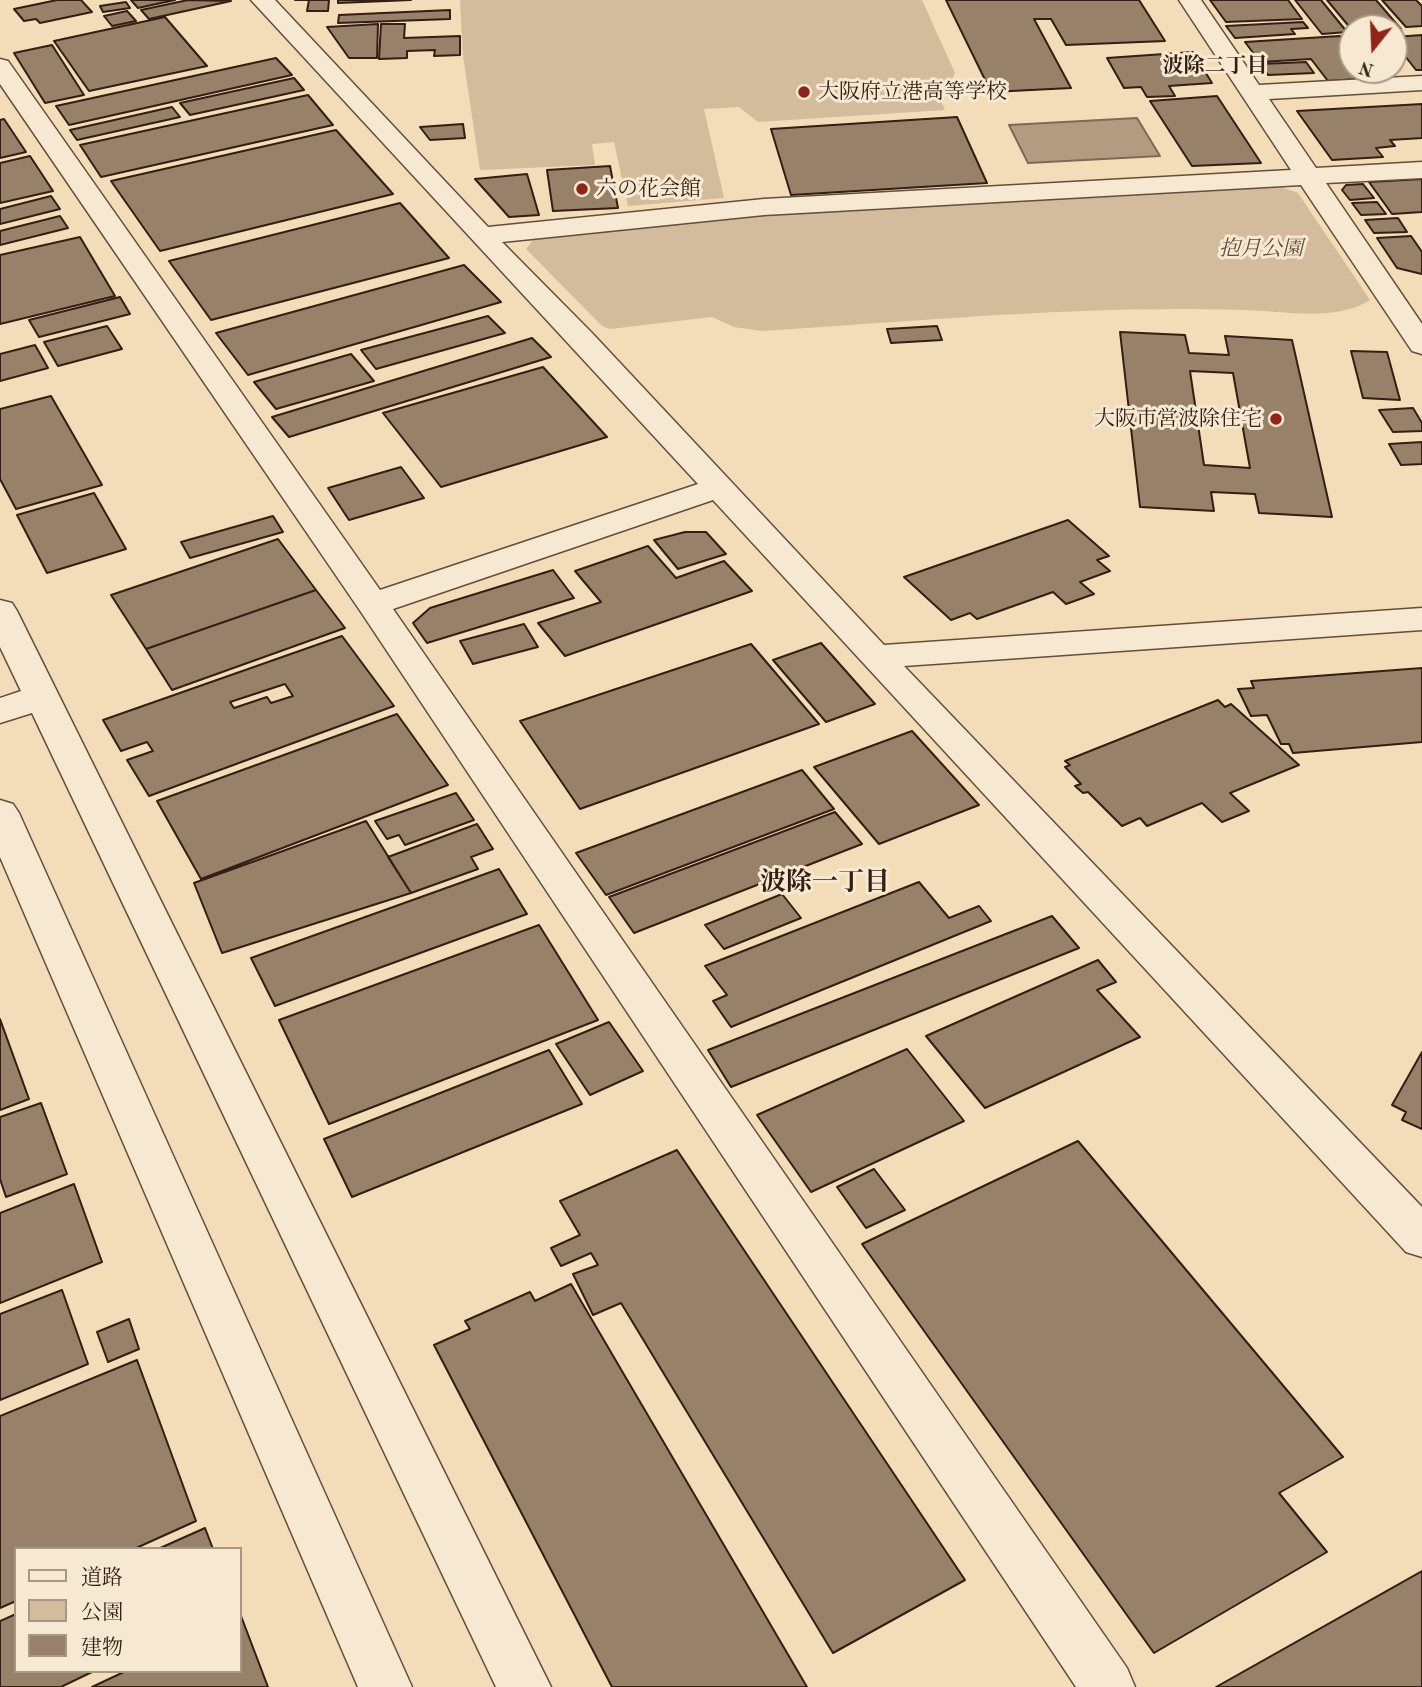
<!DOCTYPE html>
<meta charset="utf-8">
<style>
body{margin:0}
#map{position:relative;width:1422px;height:1687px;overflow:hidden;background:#f3dcb8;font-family:"Old Standard TT","Noto Serif JP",serif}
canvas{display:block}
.legend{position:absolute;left:14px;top:1547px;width:228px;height:126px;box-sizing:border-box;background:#f7e8d1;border:2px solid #a99785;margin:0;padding:9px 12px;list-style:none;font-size:21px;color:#331e13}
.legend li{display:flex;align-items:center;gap:14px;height:35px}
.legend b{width:35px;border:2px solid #a99785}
.north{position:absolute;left:1338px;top:14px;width:70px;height:70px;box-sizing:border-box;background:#f7e8d1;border:2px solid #a99785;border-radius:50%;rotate:198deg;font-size:19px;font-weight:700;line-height:28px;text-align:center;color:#331e13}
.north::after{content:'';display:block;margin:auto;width:24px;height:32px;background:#8f2418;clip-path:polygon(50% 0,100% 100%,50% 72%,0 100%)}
</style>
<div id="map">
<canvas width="1422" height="1687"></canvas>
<ul class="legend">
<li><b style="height:9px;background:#f7e8d1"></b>道路</li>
<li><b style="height:19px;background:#d2bc9c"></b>公園</li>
<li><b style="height:19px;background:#978169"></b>建物</li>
</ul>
<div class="north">N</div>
</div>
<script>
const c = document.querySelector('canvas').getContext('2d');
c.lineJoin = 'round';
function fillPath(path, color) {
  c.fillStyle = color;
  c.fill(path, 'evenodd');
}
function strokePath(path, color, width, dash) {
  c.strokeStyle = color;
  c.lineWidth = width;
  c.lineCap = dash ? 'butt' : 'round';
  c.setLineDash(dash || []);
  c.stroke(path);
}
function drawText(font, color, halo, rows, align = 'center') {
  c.font = font + ' "Old Standard TT","Noto Serif JP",serif';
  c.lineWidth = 6;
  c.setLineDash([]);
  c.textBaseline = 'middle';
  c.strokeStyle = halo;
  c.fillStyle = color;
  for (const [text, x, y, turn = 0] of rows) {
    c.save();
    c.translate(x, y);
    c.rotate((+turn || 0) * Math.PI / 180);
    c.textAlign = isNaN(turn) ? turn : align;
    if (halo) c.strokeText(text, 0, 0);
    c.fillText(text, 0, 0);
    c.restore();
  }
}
fillPath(new Path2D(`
 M460 0H922L955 73 950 84 954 96 939 97 945 110 758 122 739 107 704 109 724 198 628 206 614 142 592 144 595 165 480 170 463 56Z
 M1278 186 1298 193 1370 300C1337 322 1282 311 1245 310 1084 305 922 321 762 331L734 327 712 317 610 329 602 326 526 249 535 238 764 214Z`), '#d2bc9c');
const water = new Path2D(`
 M1137 118 1160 156 1028 163 1009 125Z`);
fillPath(water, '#b29b80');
strokePath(water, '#7f6954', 2);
const building = new Path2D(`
 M57 0H81L92 12 40 23 36 19 24 21 14 9Z
 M131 0H175L138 8Z
 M188 0 231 1 149 19 141 10Z
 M295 0H329L328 11H307L309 0Z
 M338 0H411L338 3Z
 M946 0H1139L1165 41 1066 45 1051 19H1034L1071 88 991 92Z
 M1210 0H1288L1302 19 1226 22Z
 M1295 0H1321L1347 32 1322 34Z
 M1327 0H1376L1401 29 1352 28V30Z
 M1382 0H1416L1422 6V26L1406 27Z
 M126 2 130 8 103 12 100 6Z
 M450 10V19L338 23 339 15Z
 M127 11 136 21 112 26 104 16Z
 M165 17 207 66 89 91 54 41Z
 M1303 22 1308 28 1291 29 1295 34 1235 38 1226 26Z
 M378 24 377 58H349L327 27Z
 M381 24H405L404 38 460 36V55L434 56 435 50 407 51V58L379 59Z
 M1422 35V70H1416L1394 42V37Z
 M1340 36 1352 51V70H1368L1374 78 1328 81 1311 59 1260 62 1245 42Z
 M52 45 84 95 45 103 14 53Z
 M1193 52 1212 83 1169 86 1175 96 1147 97 1141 87 1124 88 1107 58Z
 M276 58 292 75 69 125 56 106Z
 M1306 62 1314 73 1268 75 1261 64Z
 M294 78 304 90 190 115 180 103Z
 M308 95 333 125 101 177 80 145Z
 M1217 96 1261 163 1192 166 1150 101Z
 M1422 104V138L1390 140 1395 146 1376 148 1383 157 1332 160 1297 111Z
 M172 107 180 117 77 140 70 130Z
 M957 117 987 183 791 195 771 129Z
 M4 119 26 152 0 158V120Z
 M463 124 465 138 430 140 420 127Z
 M336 130 393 194 160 251 111 181Z
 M30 156 53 191 0 203V163Z
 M610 166 618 208 553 211 547 170Z
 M527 174 539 215 509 217 475 179Z
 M1422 179V212L1392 214 1369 182Z
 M1363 184 1374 198 1350 200 1342 190 1346 185Z
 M51 196 60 209 0 224V209Z
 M1377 202 1386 214 1361 215 1352 203Z
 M400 203 449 258 211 320 169 261Z
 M60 216 68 228 0 245V231Z
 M1398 218 1407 232 1374 233 1365 220Z
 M1411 236 1422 252V274L1397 268 1377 238Z
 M80 237 115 296 0 324V255Z
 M464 265 501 302 248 375 216 333Z
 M120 297 130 314 39 337 29 320Z
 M488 316 505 333 376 369 361 350Z
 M107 326 122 349 58 366 44 342Z
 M937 326 942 340 891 343 887 329Z
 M1120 332 1185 335 1189 353 1229 355 1225 336 1292 340 1332 517 1259 513 1255 494 1211 492 1214 511 1140 507ZM1190 371 1233 373 1250 468 1204 465Z
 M532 338 551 357 289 437 272 417Z
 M35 345 48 368 0 381V354Z
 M1351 351 1387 352 1400 400 1363 398Z
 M351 354 374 381 276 409 254 382Z
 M543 367 607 437 441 487 383 413Z
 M51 396 102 485 16 509 0 479V409Z
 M1413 408 1422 423V431L1393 432 1379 410Z
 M1422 442V464L1401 465 1389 444Z
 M401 467 424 498 349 520 328 488Z
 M94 493 126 549 47 573 17 515Z
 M273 516 283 532 190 558 181 542Z
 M1068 520 1109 556 1097 560 1110 571 1080 582 1094 594 1066 604 1053 592 977 619 970 613 951 620 904 577Z
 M685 532H706L726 554 678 569 654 540Z
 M278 539 316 590 146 649 111 595Z
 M648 546 676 578 724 561 752 591 565 656 538 623 601 602 575 571Z
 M553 570 574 598 427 643 413 623 430 608Z
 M316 590 345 628 172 690 146 649Z
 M524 624 538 647 473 664 460 641Z
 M342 636 394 706 149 796 127 760 153 751 147 742 121 751 103 720ZM285 684 293 696 271 703 267 697 234 708 230 702Z
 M821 643 875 704 826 722 773 660Z
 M751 644 819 724 580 809 520 721Z
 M1422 668V742L1293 753 1289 744H1281L1267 715 1251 716 1238 689 1254 688 1251 681Z
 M1218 700 1225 707 1231 704 1299 765 1230 793 1249 811 1222 822 1202 803 1147 826 1140 818 1122 826 1088 792 1083 793 1075 786 1081 784 1065 767 1070 765 1065 761Z
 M397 714 448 785 201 879 157 801Z
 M912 731 979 805 879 844 814 767Z
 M802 770 834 809 606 895 576 853Z
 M456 793 474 820 405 845 399 835 387 839 375 821Z
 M835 812 862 844 634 933 609 897Z
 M366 821 411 893 222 953 194 883Z
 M477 824 493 849 471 857 478 869 411 893 388 857Z
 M499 869 527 914 275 1006 251 958Z
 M919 882 949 918 979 906 991 921 731 1027 713 1001 727 995 705 966Z
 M782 894 801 918 724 949 705 925Z
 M1052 916 1079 948 731 1087 708 1050Z
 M539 925 598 1020 329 1124 279 1020Z
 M1098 960 1116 982 1097 990 1140 1037 985 1108 926 1036Z
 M0 1019 29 1099 0 1110Z
 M609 1022 643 1071 590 1095 556 1044Z
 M907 1049 964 1121 811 1192 757 1115Z
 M549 1050 582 1104 352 1197 324 1139Z
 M1422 1052V1129L1402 1120 1406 1112 1392 1105Z
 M41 1103 67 1174 6 1197 0 1179V1117Z
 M1078 1141 1343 1457 1279 1493 1327 1552 1154 1653 862 1244Z
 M677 1150 965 1580 833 1653 621 1303 593 1315 573 1274 598 1265 591 1253 561 1266 551 1248 580 1235 560 1201Z
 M874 1169 905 1210 866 1228 837 1187Z
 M74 1184 102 1262 0 1303V1213Z
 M571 1284 807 1687H612L434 1345 470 1329 465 1321 530 1292 535 1301Z
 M62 1290 88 1364 0 1400V1314Z
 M129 1319 139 1349 108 1362 97 1332Z
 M137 1360 196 1521 134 1549H16V1601L0 1608V1416Z
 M205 1528 213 1549H158Z
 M1422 1571V1687H1216Z
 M16 1614V1671H94L61 1687H0V1621Z
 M241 1616 268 1687H92L126 1671H240Z`);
fillPath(building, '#978169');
strokePath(building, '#331e13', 2);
const minor = new Path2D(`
 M251 0H275L488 227 764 199 1291 170 1179 0H1201L1259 85 1422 76V90L1269 99 1316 168 1422 162V178L1326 183 1422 324V354L1412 351 1301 185 764 215 502 242 592 333 884 645 1422 608V630L904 666 1422 1207V1257L1406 1252 713 500 393 609 1127 1668 1135 1687H1076L361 612 0 84V59L8 61 380 590 698 484Z
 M0 600 12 603 17 611 551 1687H496L32 713 0 723V698L21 691 0 647Z
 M0 800 13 804 19 813 412 1687H358L0 857Z`);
strokePath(minor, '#634e3c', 3);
fillPath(minor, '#f7e8d1');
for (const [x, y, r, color] of [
 [804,92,7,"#8f2418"],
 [582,189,7,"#8f2418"],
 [1276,419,7,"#8f2418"]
]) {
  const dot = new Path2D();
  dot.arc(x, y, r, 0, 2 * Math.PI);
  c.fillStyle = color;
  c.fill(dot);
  strokePath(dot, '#f7e8d1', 2.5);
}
drawText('bold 21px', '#331e13', '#f7e8d1', [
 ["波除二丁目",1215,66]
]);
drawText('21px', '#331e13', '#f7e8d1', [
 ["大阪府立港高等学校",818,92],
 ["六の花会館",596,189],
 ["大阪市営波除住宅",1262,419,"right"]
], 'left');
drawText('italic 21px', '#634d3c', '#f7e8d1', [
 ["抱月公園",1261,249]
]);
drawText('bold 26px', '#331e13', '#f7e8d1', [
 ["波除一丁目",825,883]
]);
</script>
